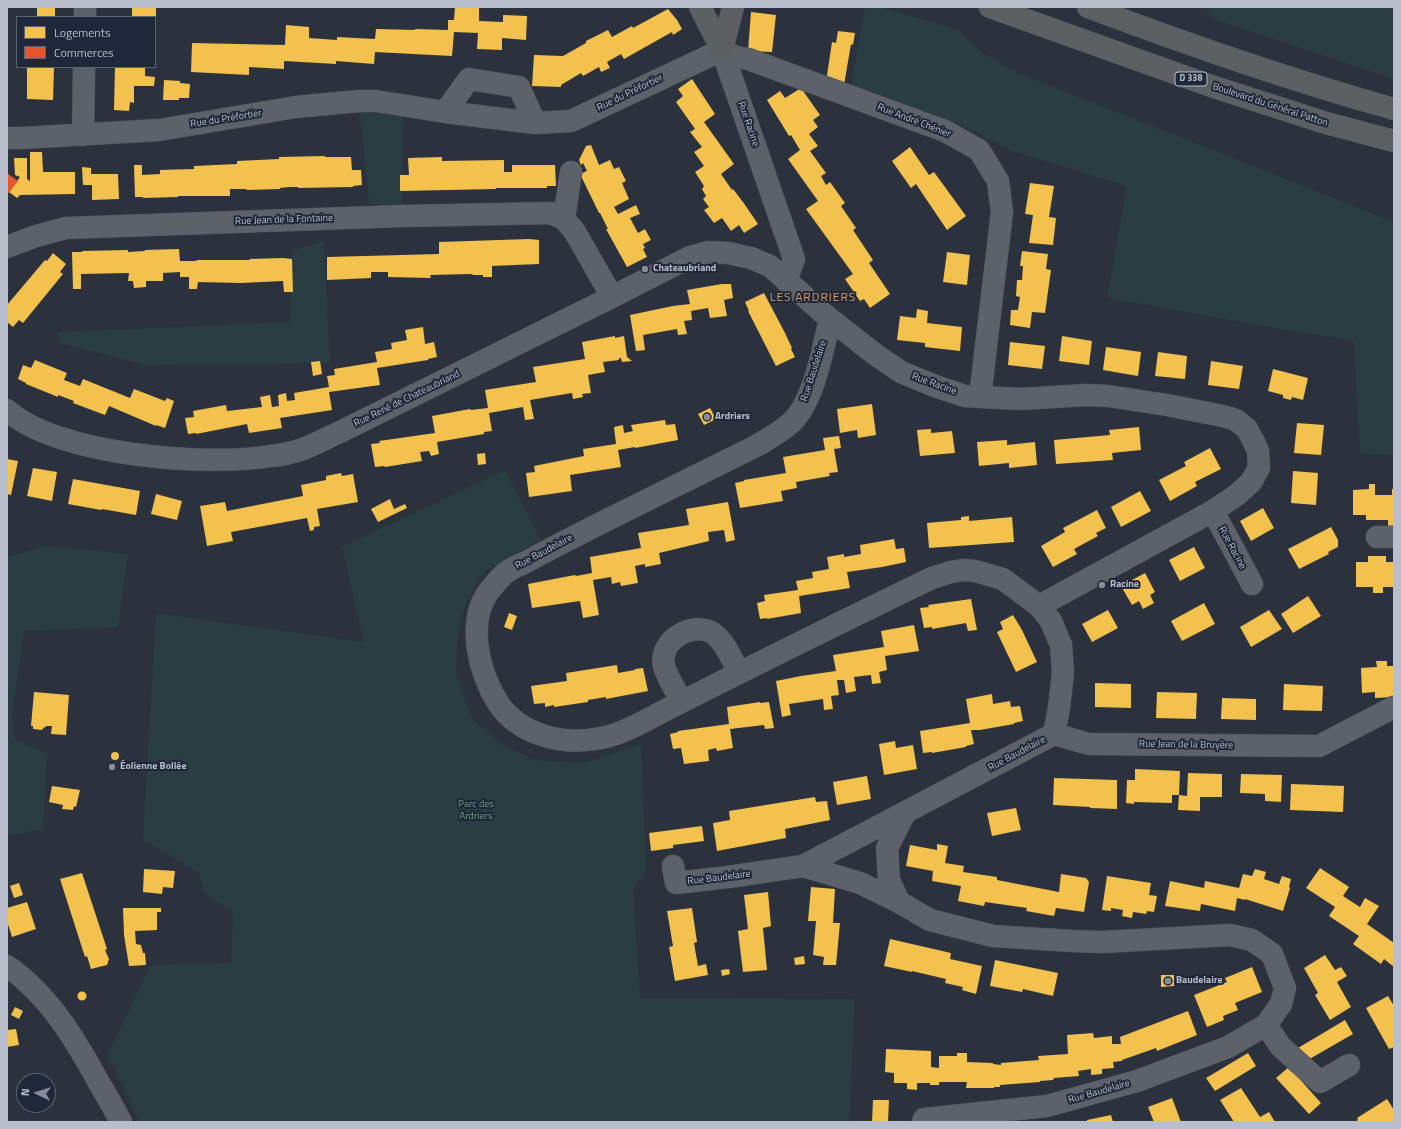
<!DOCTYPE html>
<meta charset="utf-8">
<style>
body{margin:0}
#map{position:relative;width:1401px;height:1129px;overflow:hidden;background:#2c323d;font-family:"Titillium Web",sans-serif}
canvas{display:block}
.frame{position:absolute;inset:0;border:8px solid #b8becc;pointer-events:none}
.legend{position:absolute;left:16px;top:16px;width:140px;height:52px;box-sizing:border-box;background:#1f2838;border:1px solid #5c6473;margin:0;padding:5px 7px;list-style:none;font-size:12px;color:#b8becc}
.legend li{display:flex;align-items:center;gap:8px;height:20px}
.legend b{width:20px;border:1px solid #5c6473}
.north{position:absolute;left:16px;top:1073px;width:40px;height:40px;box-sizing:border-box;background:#1f2838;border:1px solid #5c6473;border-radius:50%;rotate:274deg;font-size:11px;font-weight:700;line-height:16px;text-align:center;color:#b8becc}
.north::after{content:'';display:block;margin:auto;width:14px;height:18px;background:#878d9a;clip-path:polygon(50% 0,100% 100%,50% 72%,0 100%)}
</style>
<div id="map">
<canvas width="1401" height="1129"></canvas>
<div class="frame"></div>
<ul class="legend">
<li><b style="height:11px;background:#f2c14e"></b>Logements</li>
<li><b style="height:11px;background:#e4572e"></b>Commerces</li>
</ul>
<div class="north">N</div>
</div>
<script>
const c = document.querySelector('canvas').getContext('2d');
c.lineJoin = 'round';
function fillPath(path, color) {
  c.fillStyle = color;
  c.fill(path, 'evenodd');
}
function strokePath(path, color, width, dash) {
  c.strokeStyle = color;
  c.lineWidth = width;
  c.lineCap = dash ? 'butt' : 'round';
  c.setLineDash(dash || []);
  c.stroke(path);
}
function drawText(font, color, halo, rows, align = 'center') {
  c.font = font + ' "Titillium Web",sans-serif';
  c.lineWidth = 4;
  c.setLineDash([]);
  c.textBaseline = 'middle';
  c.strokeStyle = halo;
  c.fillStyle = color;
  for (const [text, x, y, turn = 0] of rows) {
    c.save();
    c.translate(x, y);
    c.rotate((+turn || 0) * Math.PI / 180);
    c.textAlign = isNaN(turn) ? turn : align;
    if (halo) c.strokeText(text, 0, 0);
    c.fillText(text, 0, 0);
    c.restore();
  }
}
fillPath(new Path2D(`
 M865 7H880L956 29 985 54 1013 71 1394 222V456L1360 453 1354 341 1275 328 1107 298 1127 186 1012 151 974 131 904 104 851 87Z
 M1202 7H1394V79L1214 19Z
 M360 111 403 117 402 205 369 204Z
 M324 242 330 363 146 365 59 343 58 332 290 322 293 250Z
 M505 470 541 539 483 572 466 603 458 632 456 675 472 718 499 743 535 760 583 763 641 744 646 869 633 891 640 998 855 999 849 1122H140L108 1055 150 965 231 963 233 912 204 892 199 873 143 839 156 613 364 642 342 547Z
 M45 546 128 554 118 627 24 631 12 713 14 740 47 753 43 829 7 836V557Z`), '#293d43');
fillPath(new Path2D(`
 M37 7H55V17H37Z
 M132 7H156V17H132Z
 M455 7 479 8V21L503 22V15L527 16 526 40 502 38V50L477 49 478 33 454 32 452 56 375 52 374 64 336 61V64L284 61V69L249 67V75L191 72 192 43 285 45 286 25 309 27V38L337 40V37L375 39 376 29 415 30V29L448 30V20H454Z
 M668 9 677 20 682 29 673 35 672 32 624 59 621 54 607 62 610 68 601 72 599 67 583 76 581 73 561 85V87L532 86 534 55 563 56 586 43V41L608 30 612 37 632 26 633 28Z
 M751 12 776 15 772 52 748 51Z
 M838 31 855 33 853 45 851 44 844 85 826 82 832 42 836 43Z
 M27 67H54L53 100 27 99Z
 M115 67H145V76L155 77 154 86H134V103L130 102 129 111 114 110Z
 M692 79 715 114 704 122 734 164 721 174 732 190 733 189 743 202 758 224 744 233 739 225 731 231 722 218 714 223 704 210 709 207 703 199 706 196 702 189 704 186 695 172 704 166 694 152 702 147 690 132 695 129 676 102 683 96 678 89Z
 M164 80 180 81V83L190 84 189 98H179V100H163Z
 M801 88 820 115 813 120 818 127 809 134 818 146 810 151 826 173 821 176 826 185 830 182 845 203 841 206 856 228 853 230 873 260 869 263 890 294 870 308 864 299 860 301 845 279 853 274 806 209 818 201 788 159 800 150 791 135 789 136 767 100 780 91 785 98Z
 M591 145 599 165 610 160 614 169 619 167 626 181 622 183 629 199 614 207 618 214 636 205 640 214 630 218 638 233 645 229 651 240 643 244 645 248 643 249 647 257 627 267 606 229H608L600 213H599L580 174 587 171 583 163 581 165 579 160 586 146Z
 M910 147 929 175 934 172 966 216 947 230 916 184 911 188 892 161Z
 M30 152H42L43 172H75V194L20 195 17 198 9 192 20 177 15 175 14 158H27V179L30 181Z
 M325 156V157H351L352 170H361L362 185 353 186V187L298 188V187H289L280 188V189L247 190 246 189H230V196H178V197L143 198V197H135L134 165H142V175L160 174V170L194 169V166L237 164V161L279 159V157Z
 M442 157V161L504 160V172H512V165H555L556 186H547V188H496V189L400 191V175H409L408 158Z
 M82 167 91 168V174H118L119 199 92 200V185H83Z
 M1030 183 1054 186 1049 217 1056 218 1053 245 1029 243 1033 215 1025 214Z
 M529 239 539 240V264L492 266V277H483V275H473L472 274 430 275 431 278 388 277V272H371V278L327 280V257L439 254V242Z
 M179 249 180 261H197L196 260H250L249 259 283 258 292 259 293 292H284L283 281 241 283 198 282 197 289H189V277H180V272L163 273V281H146V287L134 288 133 281H128L129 273 81 274V289H73L72 252H82V251L128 250V252L145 251V250Z
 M1022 251 1048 254 1046 269 1051 270 1045 313 1032 312 1030 328 1010 325 1011 310H1018L1020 297 1016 296 1017 280H1022L1023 266H1020Z
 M947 252 970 255 967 285 943 282Z
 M53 253 66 264 60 272 63 274 23 323 19 320 13 327 7 322V305L45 260 47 261Z
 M722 284H731L733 298 724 300 727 316 710 318 708 308 691 311 692 320 684 321 687 334 678 335 677 329 643 335 645 350 636 351 630 315 673 306 690 304 687 290Z
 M764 293 785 333 792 348 791 349 795 357 776 366 748 311H749L745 302Z
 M917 309 928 311 927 323 962 327 960 351 925 347V343L897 340 900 316 916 318Z
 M423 327 425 344 434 342 437 357 428 359V360L377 368 380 385 329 392 332 410 280 418 282 428 249 433 247 424 196 434V433L188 434 185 418 194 417 193 411 226 405 227 411 262 407 260 397 270 395 272 407 279 406 278 395 286 393 287 401 295 400 294 393 329 387 327 376 335 375 334 369 377 362 375 352 392 349 391 343 407 340 405 330Z
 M615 336V338L624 336 627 357 632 361 622 362 621 358H619V360L603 362 605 372 588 375 591 393 582 394 583 397 573 399 572 393 530 400 534 419 525 420 523 407 489 413 492 431 484 432V434L437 442 439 454 431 456 429 451 420 452 422 461 385 467 384 466 375 467 371 444 380 443 379 441 435 433 432 416 470 409 471 410 488 408 485 390 536 382 533 367 585 359 582 342Z
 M1062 336 1092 341 1089 365 1059 361Z
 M1010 342 1045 346 1042 369 1008 365Z
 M1106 347 1141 352 1138 376 1103 370Z
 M1158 352 1187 356 1185 379 1155 376Z
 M35 360 67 373 64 380 80 386 83 379 130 398 134 389 165 401 167 398 174 401 165 428 156 425V426L109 406 105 415 73 403 74 401 58 395V397L26 384V383L18 379 23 365 31 368Z
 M320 361 322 374 313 376 311 362Z
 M1211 361 1243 366 1239 389 1208 385Z
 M1273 369 1308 378 1303 400 1292 397 1291 400 1283 398V395L1268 391Z
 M872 404 876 435 858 438 857 430 840 433 837 409Z
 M710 408 716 419 704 425 698 414Z
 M665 420 666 425 675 424 678 440 635 448V447L618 450 621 467 570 475 572 491 529 497 526 473 535 472 534 466 584 456 583 449 616 444 614 427 623 425 624 433 633 431 631 425Z
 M1297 423 1324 425 1321 455 1294 453Z
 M1139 427 1141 450 1112 453 1113 460 1056 464 1054 440 1110 435 1109 430Z
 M931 429V433L952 431 955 453 920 456 917 430Z
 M839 436 841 448 834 449 838 472 829 473 830 476 796 482 797 488 781 491 783 501 740 508 735 483 744 481V480L786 473 783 457 825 450 823 438Z
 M1007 440V445L1035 442 1037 465 1009 468V463L979 466 977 442Z
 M1210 448 1221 469 1195 482 1197 486 1170 501 1159 480 1186 466 1184 462Z
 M485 453 486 464 478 465 477 454Z
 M7 459 18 461 11 495 7 494Z
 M33 468 57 472 52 501 27 496Z
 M1293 471 1318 473 1316 505 1291 503Z
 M341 473 342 476 353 474 358 502 317 509 320 526 314 527V530L310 531 307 518 231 532 233 541 207 546 200 506 225 502 227 511 303 496 301 485 326 480V476Z
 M73 479 140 491 136 515 102 509 101 510 68 504Z
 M1369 484H1375V495H1392V489H1394V526H1388V520H1366V515H1353V490L1369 489Z
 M1140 491 1151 511 1121 527 1111 507Z
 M156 494 182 501 177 520 151 514Z
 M390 499 394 509 405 504 407 508 378 522 371 509Z
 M728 502 735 540 726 542 724 530 708 532 709 541 659 553 661 564 645 567V564L635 566 638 583 621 586 620 582 612 584 611 577 593 580 599 615 583 618 580 601 532 608 528 584 575 575 576 576 592 573 590 557 641 548 638 533 689 525 686 509Z
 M1263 508 1274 528 1251 541 1240 521Z
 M1097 510 1106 528 1096 533 1098 536 1074 549 1077 554 1053 567 1041 546 1065 532 1063 528Z
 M969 516V521L1012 517 1014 542 929 548 927 523 961 520V517Z
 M1331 527 1338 540V547L1328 552 1329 554 1299 569 1288 549Z
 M894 539 896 549 904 548 906 562 882 567 847 572 850 588 799 596 801 613 767 619V618L760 619 757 603 765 601 764 595 798 590 796 581 813 578 812 572 829 569 827 557 844 554V557L861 554 860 545Z
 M1194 547 1205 568 1180 581 1169 560Z
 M1368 556H1386V562H1394V587H1383V593H1373V587H1356V562H1368Z
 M1145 573 1155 592 1150 595 1154 603 1143 609 1139 601 1132 605 1121 586Z
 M1308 596 1321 616 1293 633 1281 614Z
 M971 599 977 630 968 631 966 623 932 629V627L924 628 920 608 929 607 928 605Z
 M1204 603 1215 624 1182 641 1171 621Z
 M1108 610 1118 628 1092 642 1082 624Z
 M1269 610 1282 629 1251 647 1240 627Z
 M509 613 517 616 512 630 504 627Z
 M1013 615 1022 630 1037 662 1016 672 997 632 1003 629 1000 622Z
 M914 625 919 651 885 656 887 670 879 672 881 683 872 684 871 675 854 677 856 691 846 693 844 680H837L839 695 831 696 833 709 824 710 823 699 789 704 791 715 782 717 776 681 801 676 836 671 833 655 884 647 881 631Z
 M1376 661H1387V666H1394L1393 697 1375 698V692L1362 693 1361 668 1377 667Z
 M617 665 618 673 635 670V669L643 668 648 691 606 699V697L588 700V702L554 707V705L545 707V703L534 704 531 686 567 681 566 673Z
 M1095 683 1131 684V708L1095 707Z
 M1284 684 1323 686 1322 711 1283 710Z
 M34 692 69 695 66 735 51 734 52 726H46L45 728 44 727 42 730 33 729V726H31Z
 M1157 692 1197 693 1196 719 1156 718Z
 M992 694 993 704 1010 701 1011 707 1020 706 1023 721 1014 723V724L980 730H971L974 744 966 746V747L932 753V752L923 753 920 731 970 723 966 699Z
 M1222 698 1256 699V720L1221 719Z
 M760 702V703L769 702 774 728 765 729 764 725 730 729 733 748 717 751 716 748 708 750 709 761 684 764 681 748 673 749 670 734 678 732V731L729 724 727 707Z
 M895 741 896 748 913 745 917 769 884 775 879 744Z
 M111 756a4 4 0 1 1 8 0a4 4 0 1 1-8 0Z
 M1135 769 1180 771 1179 795H1172V803L1134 802V804L1126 803 1127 780H1135Z
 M1188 773 1222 774V797H1200V811L1178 810 1179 795 1187 796Z
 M1241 774 1282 775 1281 802 1265 801V794L1240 793Z
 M867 776 871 799 837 805 833 782Z
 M1054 778 1117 780V809L1090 808V807L1053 805Z
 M1291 784 1344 786 1343 812 1290 810Z
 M52 786 80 790 76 807 74 806 73 810 62 809 63 805 49 802Z
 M815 797 816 802 827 801 830 820 785 829 786 838 717 851 713 823 730 820 729 811Z
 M1016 808 1021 830 992 836 987 813Z
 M702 826 704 841 673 845V848L651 851 649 833Z
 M937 844 948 846 945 863 964 866 963 872 997 877V880L1059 892 1061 874 1086 878 1089 882 1084 912 1056 908 1054 916 1026 911 1027 908 985 902 984 906 958 901 961 886 932 881 933 871 906 866 910 845 937 850Z
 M1320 868 1349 887 1343 896 1360 907 1365 898 1379 906 1367 924 1394 943V967L1384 959 1381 964 1353 944 1359 936 1329 916 1335 907 1306 888Z
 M144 869 175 871 173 888 163 887 162 894 143 892Z
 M1255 869 1266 872 1264 879 1279 884 1282 876 1291 879 1289 887 1290 888 1283 911 1245 899V900L1237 898 1235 911 1201 904 1200 911 1165 906 1170 881 1204 888 1205 881 1239 888 1243 874 1252 876Z
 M82 873 107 949 105 950 109 959 107 965 91 969 87 956 85 957 60 879Z
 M1107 876 1151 883 1149 895 1157 896 1154 912 1147 911 1146 914 1133 912 1132 918 1122 916 1123 910 1111 908V911L1102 910Z
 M19 883 23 895 14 898 10 886Z
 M811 887 835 889 833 923H840L836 965H823L824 957 813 955 816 921H808Z
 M768 892 771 926 763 928 767 970 743 972 738 931 748 929 744 895Z
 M27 902 36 929 12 937 7 921V908Z
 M123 908H161V912H157V930L135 931 136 944 141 945 143 953H145L146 965 129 966 124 935Z
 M692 908 697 942 694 943 698 966 706 964 708 975 675 981 669 947 673 946 667 911Z
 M890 939 951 953 950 959 982 966 976 994 962 990 963 987 945 983 946 979 912 971V972L884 966Z
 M1325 955 1335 970 1341 967 1347 976 1337 982 1351 1007 1330 1020 1315 995 1318 993 1304 968Z
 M804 956 805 964 795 965 794 958Z
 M995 960 1058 973 1053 996 1023 989 1022 992 990 986Z
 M1252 967 1262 992 1235 1003 1238 1010 1223 1016 1224 1020 1207 1027 1194 995 1227 982 1225 978Z
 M729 969 730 974 722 976 721 970Z
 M1161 975H1174V986L1161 987Z
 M77.5 996a4.5 4.5 0 1 1 9 0a4.5 4.5 0 1 1-9 0Z
 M1388 996 1394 1006V1047L1389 1049 1366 1008Z
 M15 1007 23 1011 19 1019 11 1015Z
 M1188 1011 1197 1035 1157 1051 1156 1048 1122 1060V1061L1113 1062 1114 1068 1102 1069V1074L1091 1075V1069L1078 1071 1079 1076 1054 1078 1053 1080 1040 1081V1082L1000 1085V1087H994V1088H966L967 1082H939V1085H930V1083H917V1090L907 1089V1083H894V1073L885 1072 886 1049 931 1051V1067L939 1068V1056H957V1053H967V1062L993 1063V1064L1001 1065V1063L1039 1060 1038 1056 1068 1054 1067 1035 1093 1033 1094 1038 1112 1036V1044H1121L1120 1037Z
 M1345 1020 1353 1034 1306 1061 1298 1048Z
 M16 1029 19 1045 7 1047V1030Z
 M1248 1053 1256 1066 1215 1091 1206 1078Z
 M1289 1067 1321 1103 1309 1114 1276 1078Z
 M1241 1088 1260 1117 1269 1112 1275 1122H1234L1220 1100Z
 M1172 1098 1181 1122H1154L1148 1107Z
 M1387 1099 1394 1110V1122H1355L1358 1120 1357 1118Z
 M873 1100H889L888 1122H872Z
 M1111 1115 1113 1122H1087V1120Z`), '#f2c14e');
fillPath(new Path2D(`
 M7 173 18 181 7 195Z`), '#e4572e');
const minor = new Path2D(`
 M85 17V7
 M722 50 736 57 748 59 945 131 979 150 998 181 1002 212 980 397
 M722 50 794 259 786 281
 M445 112 469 79 519 87 535 123
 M83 135 84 67
 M7 138H22L159 130 296 107 359 101H376L445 112 535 123 571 121 722 50
 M564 219 571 172
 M7 247 36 236 66 228 403 216 551 213 564 219 575 232 612 297
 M7 410C56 455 206 467 271 456 280 455 291 453 300 450 315 445 328 437 342 431L612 297 690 257 708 252 728 253 751 258 770 266 830 319 876 355 901 372 935 386 965 396 980 397 1021 399 1086 395 1108 396 1167 405 1223 416 1236 420 1247 429 1254 442 1258 451 1259 468 1251 482 1238 494 1213 511 1039 606
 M1213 511 1252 584
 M1377 537H1394
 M682 702C677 693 666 675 664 666 658 639 695 620 714 634 726 643 732 660 739 673
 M1054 734 1089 744 1319 746 1394 707
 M673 866 676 883 728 877 803 866 1054 734 1059 708 1063 672 1061 645 1051 621 1039 606 1003 579 975 571 963 570 951 572 932 578C859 613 787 649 715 685 696 695 677 704 658 714 639 724 618 736 595 739 560 745 519 734 498 703 479 673 466 622 489 591 493 586 499 579 504 574 511 568 520 565 528 561 551 548 574 537 597 525 650 499 703 472 756 446 768 439 781 432 792 422 814 400 823 349 830 319
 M803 866 860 883 899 902 930 920 993 936 1072 941 1103 942 1230 935 1252 940 1272 954 1285 988 1281 1004 1266 1025 1228 1047 1137 1081 1047 1106 924 1119 923 1122
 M899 902 889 880 887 848 905 813
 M7 966C48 994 75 1039 98 1081 106 1095 114 1108 121 1122
 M1266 1025 1281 1047 1320 1082 1349 1065`);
const highway = new Path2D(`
 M700 7 722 50
 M990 7 1211 86 1326 123 1394 141
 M1088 7C1189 45 1290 80 1394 109
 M722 50 733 7`);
strokePath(minor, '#494d55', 23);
strokePath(highway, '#494e58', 23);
strokePath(minor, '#5d6169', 22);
strokePath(highway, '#5d6063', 22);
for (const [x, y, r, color] of [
 [645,269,4,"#878d9a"],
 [707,417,4,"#878d9a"],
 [1102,585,4,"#878d9a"],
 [112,767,4,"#878d9a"],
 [1168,981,4,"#878d9a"]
]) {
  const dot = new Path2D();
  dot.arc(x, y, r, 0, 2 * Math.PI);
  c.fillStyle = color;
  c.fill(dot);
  strokePath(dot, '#1f2838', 1.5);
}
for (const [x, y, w] of [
 [1191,79,32]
]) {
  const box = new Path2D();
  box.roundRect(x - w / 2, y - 7, w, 14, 3);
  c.fillStyle = '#1f2838';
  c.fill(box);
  strokePath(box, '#b8becc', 1);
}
drawText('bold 9px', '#b8becc', null, [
 ["D 338",1191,79]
]);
drawText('10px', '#b8becc', '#1f2838', [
 ["Rue du Préfortier",630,93,-26],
 ["Boulevard du Général Patton",1270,105,18],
 ["Rue du Préfortier",226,119,-9],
 ["Rue André Chénier",914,121,21],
 ["Rue Racine",748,124,71],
 ["Rue Jean de la Fontaine",284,220,-2],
 ["Rue Baudelaire",814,371,-72],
 ["Rue Racine",934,384,20],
 ["Rue René de Chateaubriand",407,399,-26],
 ["Rue Racine",1232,548,62],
 ["Rue Baudelaire",544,552,-28],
 ["Rue Jean de la Bruyère",1186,745,1],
 ["Rue Baudelaire",1017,754,-28],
 ["Rue Baudelaire",719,878,-7],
 ["Rue Baudelaire",1099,1092,-16]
]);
drawText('bold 10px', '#b8becc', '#1f2838', [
 ["Chateaubriand",653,269],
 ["Ardriers",715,417],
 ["Racine",1110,585],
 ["Éolienne Bollée",120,767],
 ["Baudelaire",1176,981]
], 'left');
drawText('10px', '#6e9e7c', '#1f2838', [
 ["Parc des",476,805],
 ["Ardriers",476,817]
]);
c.letterSpacing = '1px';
drawText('12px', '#d89e67', '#1f2838', [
 ["LES ARDRIERS",813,298]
]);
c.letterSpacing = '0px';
</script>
